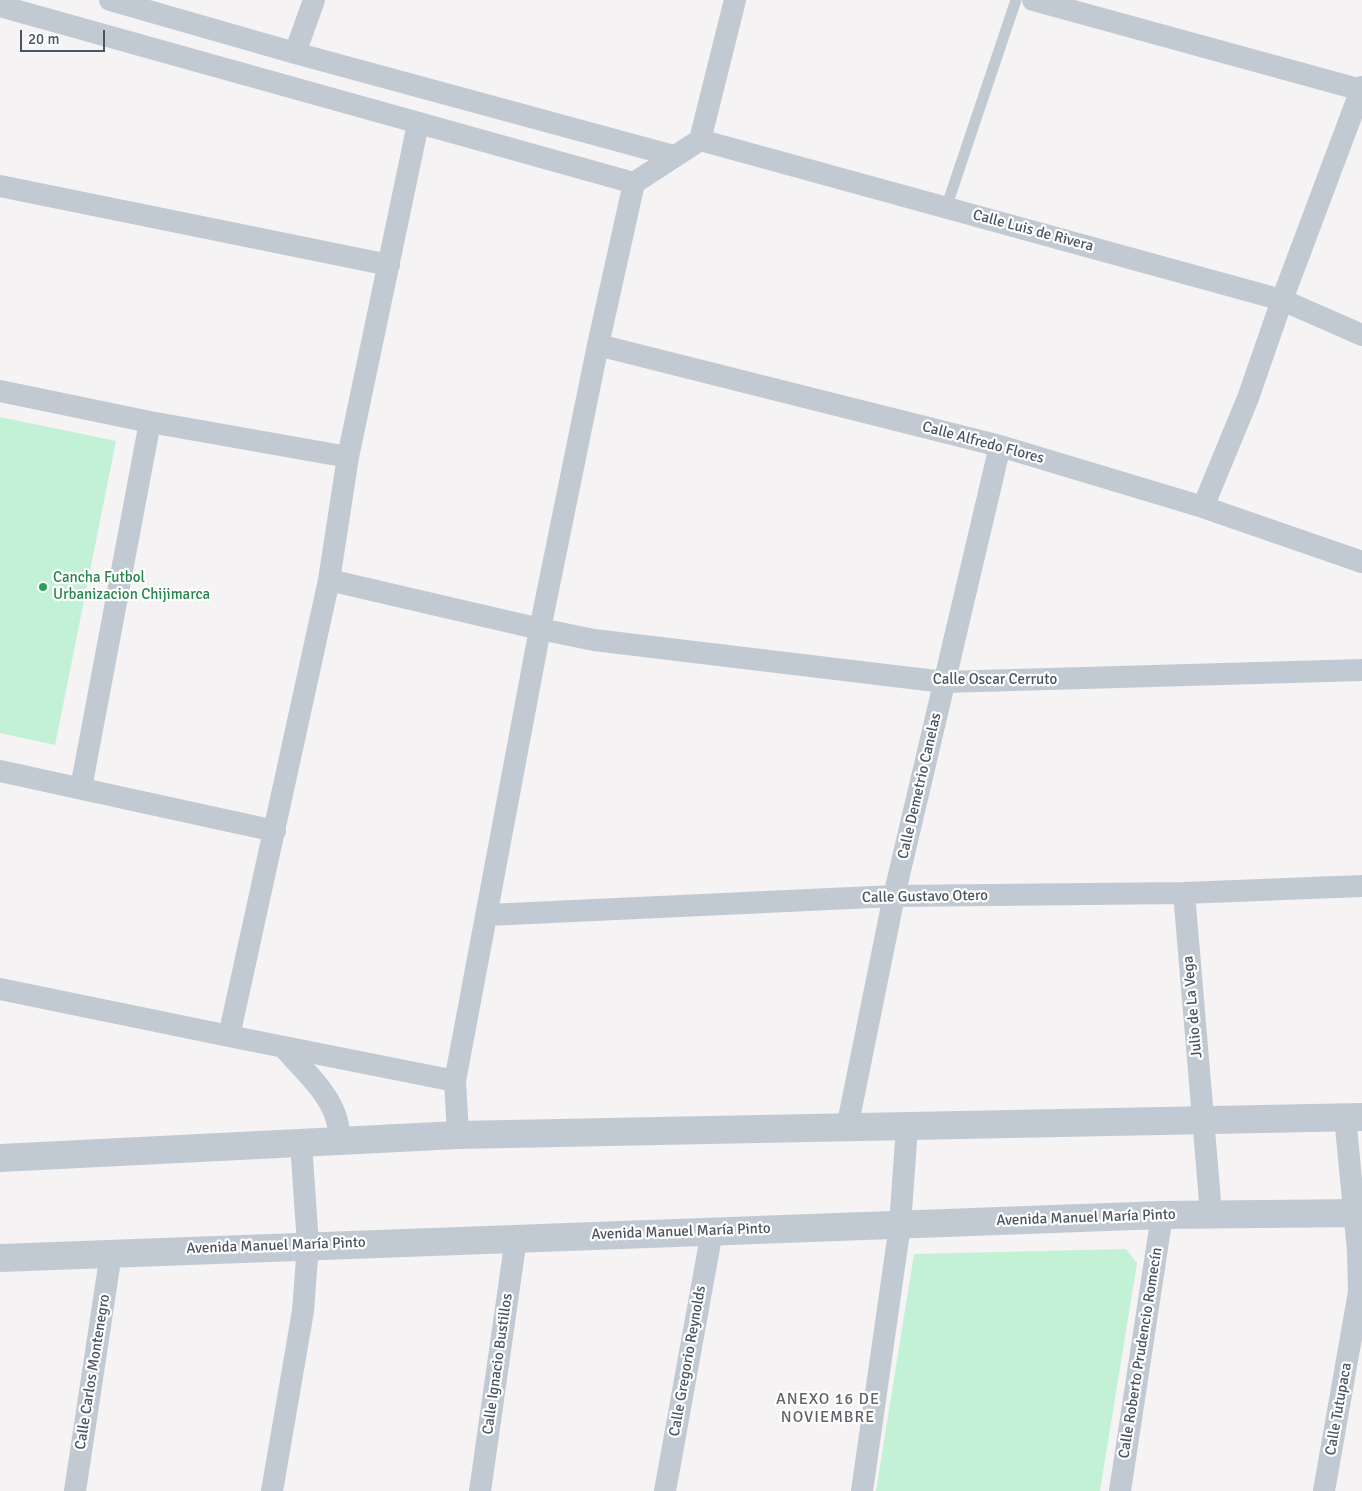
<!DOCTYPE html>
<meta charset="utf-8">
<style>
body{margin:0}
#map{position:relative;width:1362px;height:1491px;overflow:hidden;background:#f5f3f3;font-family:Signika,sans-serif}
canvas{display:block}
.scale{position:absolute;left:20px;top:30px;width:85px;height:22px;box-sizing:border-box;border:2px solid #4a5661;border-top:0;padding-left:6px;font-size:15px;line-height:18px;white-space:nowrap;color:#4a5661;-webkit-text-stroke:4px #fff;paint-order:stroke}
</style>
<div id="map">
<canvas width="1362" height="1491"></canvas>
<div class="scale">20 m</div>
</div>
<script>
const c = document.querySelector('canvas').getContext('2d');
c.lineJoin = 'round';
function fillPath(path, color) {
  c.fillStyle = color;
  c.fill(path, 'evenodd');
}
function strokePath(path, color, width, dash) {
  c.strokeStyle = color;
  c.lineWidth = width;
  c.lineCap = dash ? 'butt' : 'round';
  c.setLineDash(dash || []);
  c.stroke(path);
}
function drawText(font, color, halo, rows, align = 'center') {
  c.font = font + ' Signika,sans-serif';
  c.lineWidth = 4.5;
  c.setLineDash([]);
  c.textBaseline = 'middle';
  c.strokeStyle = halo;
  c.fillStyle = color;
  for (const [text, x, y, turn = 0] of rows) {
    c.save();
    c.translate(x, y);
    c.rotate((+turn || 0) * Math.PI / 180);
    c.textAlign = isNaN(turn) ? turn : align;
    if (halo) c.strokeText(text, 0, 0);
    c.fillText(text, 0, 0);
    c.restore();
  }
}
fillPath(new Path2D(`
 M0 417 116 441 55 745 0 733Z
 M1126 1249 1137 1263 1100 1491H876L914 1254Z`), '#c3f1d5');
strokePath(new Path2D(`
 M946 208 1016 0`), '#c1cad2', 11);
strokePath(new Path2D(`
 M110 0 295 53 674 156
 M1033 0 1361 90
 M0 6C212 64 422 125 634 183
 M295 53 314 0
 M700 140 1282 300 1362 335
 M0 186 389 265
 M598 345 1000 446 1203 507 1362 562
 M0 391 150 422 348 457
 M1203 507 1248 398 1282 300 1362 87
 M329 580 540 629 594 640 944 682 1362 670
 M0 771 275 831
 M81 788 150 422
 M1184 893 1211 1213
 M488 915 894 896 1184 893 1362 886
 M0 989 229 1036 455 1081
 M229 1036 329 580 348 457 418 124
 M283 1047C301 1067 331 1094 337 1121 339 1127 339 1134 339 1141
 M847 1128 894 896 1000 446
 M458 1135 455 1081 540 629 598 345 634 183 700 140 735 0
 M75 1491 111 1253
 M272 1491 303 1311 308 1245 301 1143
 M480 1491 516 1238
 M665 1491 712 1231
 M862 1491 900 1225 907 1127
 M1120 1491 1162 1215
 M1324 1491 1359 1292 1358 1251 1345 1117`), '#c1cad2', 22);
strokePath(new Path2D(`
 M0 1158 458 1135 1362 1117
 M0 1258 1162 1215 1362 1213`), '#c1cad2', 28);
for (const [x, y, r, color] of [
 [43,587,5,"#2e9e5b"]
]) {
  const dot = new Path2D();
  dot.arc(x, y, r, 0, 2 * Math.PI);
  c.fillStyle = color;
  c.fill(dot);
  strokePath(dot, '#fff', 2);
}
drawText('15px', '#4a5661', '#fff', [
 ["Calle Luis de Rivera",1033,231,15],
 ["Calle Alfredo Flores",983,443,15],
 ["Calle Oscar Cerruto",995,680],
 ["Calle Demetrio Canelas",920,786,-77],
 ["Calle Gustavo Otero",925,897,-1],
 ["Julio de La Vega",1193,1007,-95],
 ["Avenida Manuel María Pinto",1086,1218,-2],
 ["Avenida Manuel María Pinto",681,1232,-2],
 ["Avenida Manuel María Pinto",276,1246,-2],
 ["Calle Roberto Prudencio Romecín",1141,1353,-81],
 ["Calle Gregorio Reynolds",688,1361,-80],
 ["Calle Ignacio Bustillos",498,1364,-82],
 ["Calle Carlos Montenegro",93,1372,-81],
 ["Calle Tutupaca",1339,1409,-80]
]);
drawText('15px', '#27864d', '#fff', [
 ["Cancha Futbol",53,578],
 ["Urbanizacion Chijimarca",53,595]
], 'left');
c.letterSpacing = '1px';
drawText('16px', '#5f6368', '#fff', [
 ["ANEXO 16 DE",828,1400],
 ["NOVIEMBRE",828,1418]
]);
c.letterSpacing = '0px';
</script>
